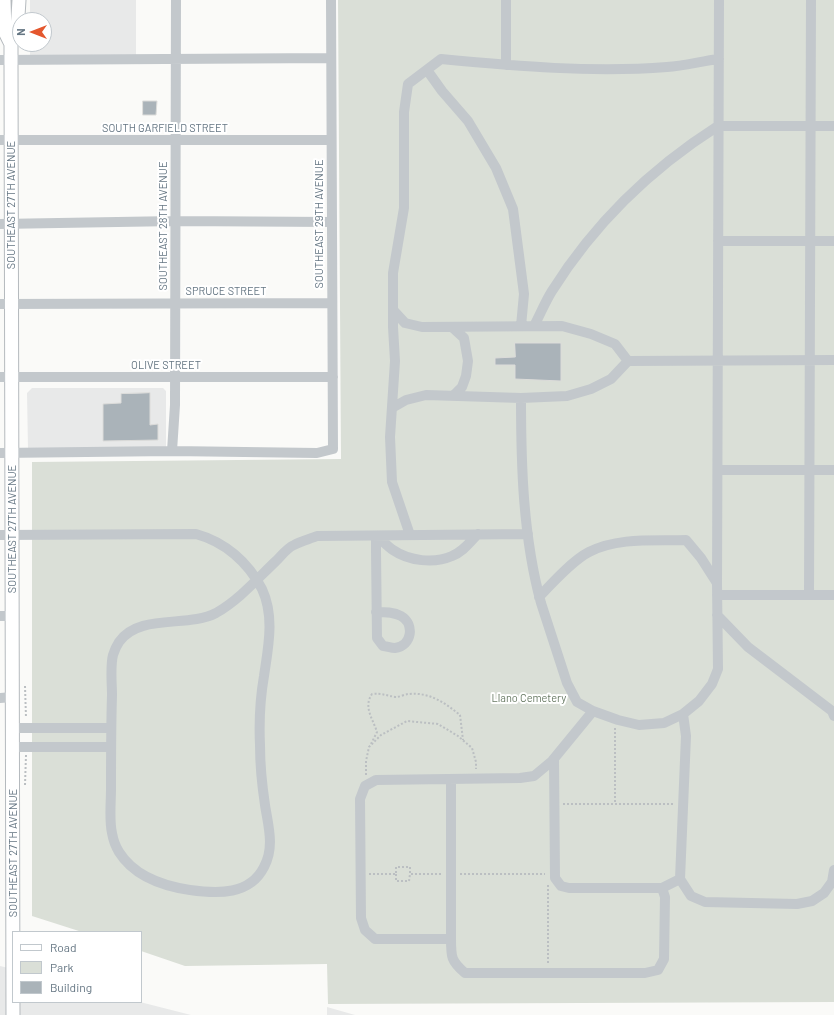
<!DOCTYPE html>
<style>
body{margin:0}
#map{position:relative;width:834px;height:1015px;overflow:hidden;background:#fafaf8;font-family:Barlow,sans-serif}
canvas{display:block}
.legend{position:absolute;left:12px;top:931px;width:130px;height:72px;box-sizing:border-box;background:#fff;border:1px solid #c1c8cd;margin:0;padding:5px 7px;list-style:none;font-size:12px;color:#657683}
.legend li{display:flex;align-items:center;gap:8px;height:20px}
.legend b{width:20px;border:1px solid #c1c8cd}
.north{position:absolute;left:12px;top:12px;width:40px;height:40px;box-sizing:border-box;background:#fff;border:1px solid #c1c8cd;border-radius:50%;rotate:270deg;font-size:11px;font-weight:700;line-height:16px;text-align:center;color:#657683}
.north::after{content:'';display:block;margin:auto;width:14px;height:18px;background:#e4572e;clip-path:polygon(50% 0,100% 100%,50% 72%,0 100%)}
</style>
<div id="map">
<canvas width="834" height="1015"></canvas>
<ul class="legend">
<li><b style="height:5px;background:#fff"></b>Road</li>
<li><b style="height:11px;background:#dadfd7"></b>Park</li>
<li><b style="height:11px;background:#aab3b9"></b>Building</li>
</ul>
<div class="north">N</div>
</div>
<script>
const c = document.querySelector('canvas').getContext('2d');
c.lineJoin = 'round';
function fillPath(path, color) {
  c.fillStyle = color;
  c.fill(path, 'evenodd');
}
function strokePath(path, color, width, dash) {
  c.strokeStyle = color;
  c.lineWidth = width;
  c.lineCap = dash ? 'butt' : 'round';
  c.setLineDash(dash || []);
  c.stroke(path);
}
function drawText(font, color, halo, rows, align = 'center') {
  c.font = font + ' Barlow,sans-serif';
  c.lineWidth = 4;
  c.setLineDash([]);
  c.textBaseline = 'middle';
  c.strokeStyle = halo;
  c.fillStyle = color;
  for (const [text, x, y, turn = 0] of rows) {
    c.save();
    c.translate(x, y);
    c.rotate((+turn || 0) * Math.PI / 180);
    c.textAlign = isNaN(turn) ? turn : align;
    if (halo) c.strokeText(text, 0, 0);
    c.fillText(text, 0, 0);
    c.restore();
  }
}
fillPath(new Path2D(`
 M30 0H136V55L30 56V44H44V20H30Z
 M32 388H163L166 391V448L28 449 27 393Z
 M0 966 13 969V1002H140L191 1015H0Z
 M327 1007 355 1015H327Z`), '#e8e9e9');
fillPath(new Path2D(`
 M338 0H834V1002L328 1004 327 964 185 966 141 951V932H82L32 916V462L341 459Z`), '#dadfd7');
const building = new Path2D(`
 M143 101H157L156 115H143Z
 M515 343H561V381L515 379V365H495V358L515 357Z
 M150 393V425L158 424V440L103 441V404L121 403V394Z`);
fillPath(building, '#aab3b9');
strokePath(building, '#dcdcda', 1);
const major = new Path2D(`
 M4 0 5 32 11 44V60L13 1015
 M11 44 17 32 19 0`);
strokePath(major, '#b5babe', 15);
strokePath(new Path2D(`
 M28 51V44
 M25 686 26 718
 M615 728V804
 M371 744 377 732C373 719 363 707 372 694 383 693 387 696 396 697 400 697 405 694 409 694 430 692 445 703 460 715L463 740
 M366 775V761L369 747 381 735 407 721 438 724 458 736 472 748 476 762V769
 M25 785 26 755
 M563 804H675
 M369 874H396V867H410V874H441
 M396 874V881H409L410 874
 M460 874H545
 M548 885V964`), '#bbbfc2', 2, [2, 2]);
strokePath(new Path2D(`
 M506 0V65
 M0 60 331 58
 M427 70 442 91 468 121 496 168 513 209 524 294 521 326
 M0 140H331
 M0 224 176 221 331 222
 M718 241H834
 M0 304 332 303
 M534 326C540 315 545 302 552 291 594 224 652 168 718 126H834
 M452 327 464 338 468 361 466 376 462 387 453 396
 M628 361 834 360
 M0 377H333
 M521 398C521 466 523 537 541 603L567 683 577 702 593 711 618 720 639 725 664 723 683 714 699 701 712 684 718 669 717 583 701 558 686 540C655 541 618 537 589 552 573 560 552 583 539 597
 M392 408 406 400 426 395 521 398 567 396 591 389 611 379 628 361 615 344 591 334 562 326 422 327 405 323 393 310
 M172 451 175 405 176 0
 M0 453 172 451 317 453 333 449 331 0
 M718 470H834
 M0 535 196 534C225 542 248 562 262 589 275 617 268 648 264 676 260 699 259 723 260 745 260 765 262 785 265 805 268 825 275 847 264 867 250 895 218 894 190 890 163 886 134 876 119 852 116 847 113 839 112 833 109 820 111 803 111 789 111 757 111 726 112 695 112 683 110 667 113 655 114 652 117 645 119 642 139 613 188 628 216 613 239 600 257 579 276 561 281 556 287 548 294 545 301 541 310 539 317 536L528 534
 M410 535 392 482 390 437 395 361 393 327V273L404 208V112L408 84 441 59C516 66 592 73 667 67 684 66 702 61 719 59
 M376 536V550L377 638 383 646C386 646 391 648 395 648 412 646 415 624 401 616 394 612 385 612 376 612
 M376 536C382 540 387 546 393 550 409 561 434 564 452 556 463 552 470 542 478 534
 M717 583 719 0
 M717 595H834
 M809 595 811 0
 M717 615 748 647 832 711 834 716
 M0 616H13
 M0 698 13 697
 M13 728H111
 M13 747H111
 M451 779V939C451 957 451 961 465 973H645L658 970 664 959 665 897 662 888H569L561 886 555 878 554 759
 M680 879 691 896 705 902 797 904 812 901 824 893 832 882 834 870
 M662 888 680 879 686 736 683 714
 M451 939H375L365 930 361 918 360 799 365 786 376 780 520 778 534 776 552 761 593 711`), '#c3c8cc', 10);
strokePath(major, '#fff', 13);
drawText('11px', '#657683', '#fff', [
 ["SOUTH GARFIELD STREET",165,128],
 ["SOUTHEAST 27TH AVENUE",11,205,-90],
 ["SOUTHEAST 29TH AVENUE",319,224,-90],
 ["SOUTHEAST 28TH AVENUE",163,226,-90],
 ["SPRUCE STREET",226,291],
 ["OLIVE STREET",166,365],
 ["SOUTHEAST 27TH AVENUE",12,529,-90],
 ["SOUTHEAST 27TH AVENUE",13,853,-90]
]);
drawText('11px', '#687a64', '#fff', [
 ["Llano Cemetery",529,698]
]);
</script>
